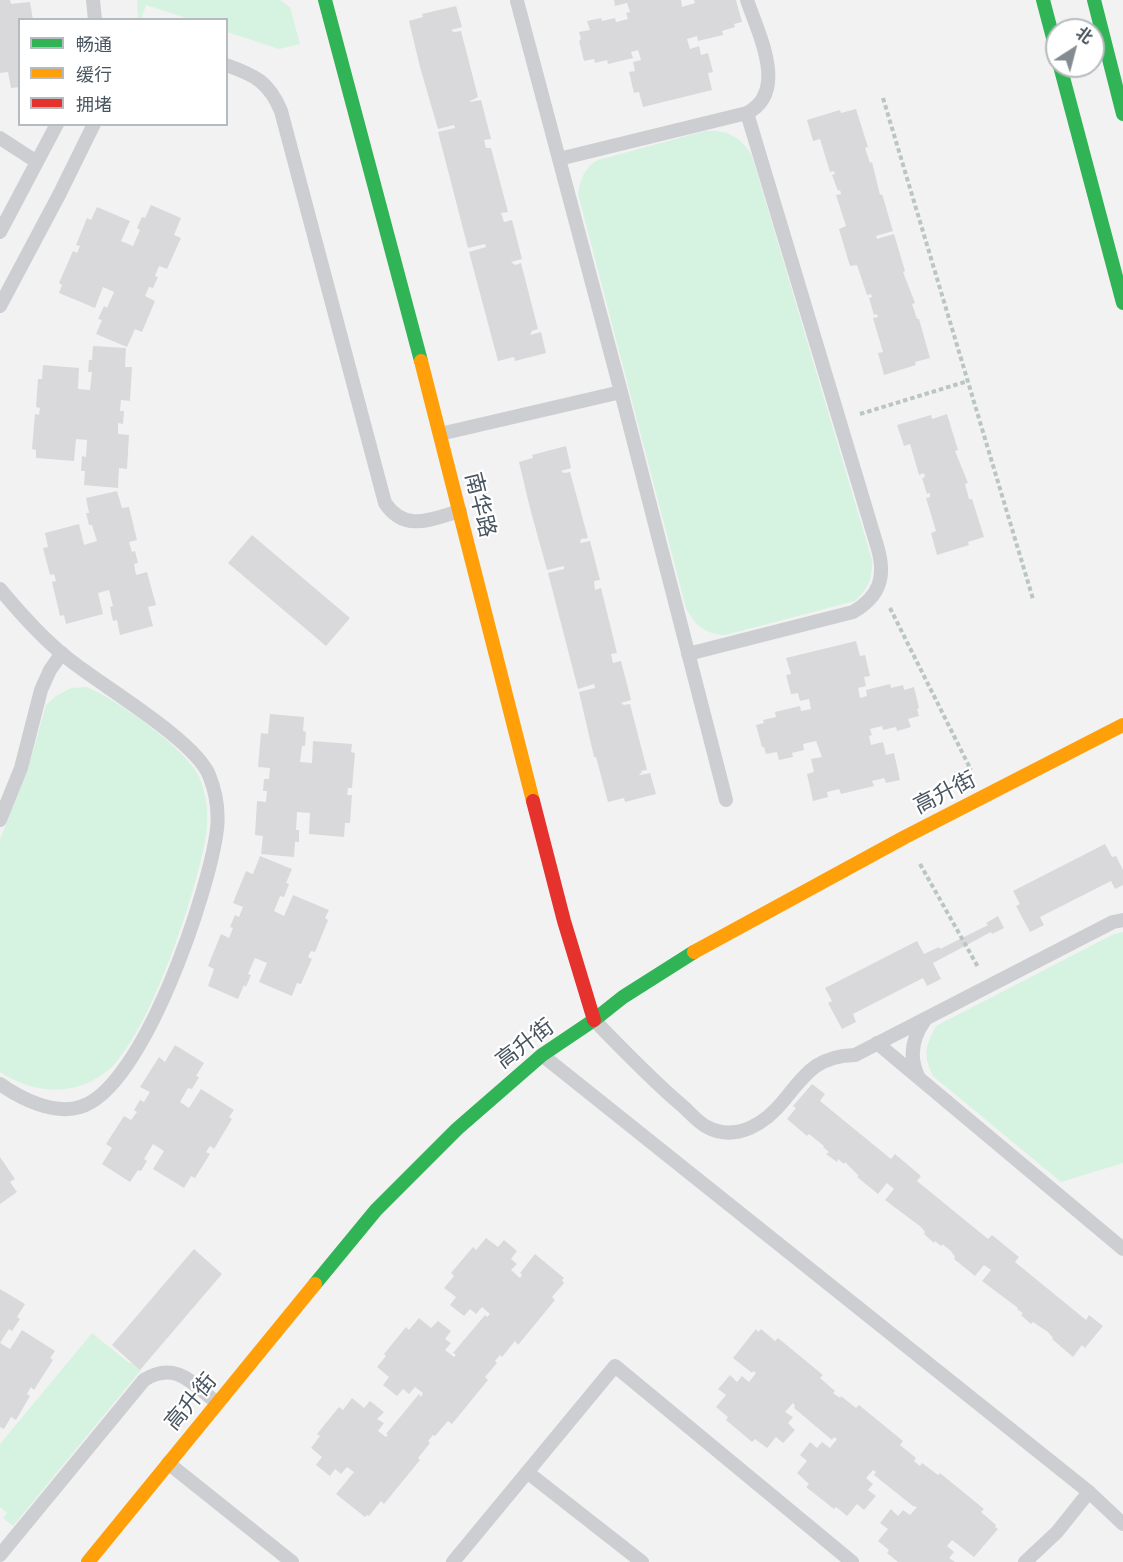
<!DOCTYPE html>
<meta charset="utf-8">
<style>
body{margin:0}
#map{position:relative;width:1123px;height:1562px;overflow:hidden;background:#f3f2f2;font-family:Mulish,"Noto Sans SC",sans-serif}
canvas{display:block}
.legend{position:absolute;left:18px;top:18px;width:210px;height:108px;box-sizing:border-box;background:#fff;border:2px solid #b6bbbf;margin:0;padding:8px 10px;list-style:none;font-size:18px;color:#485560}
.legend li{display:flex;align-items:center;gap:12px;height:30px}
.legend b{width:30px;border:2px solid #b6bbbf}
.north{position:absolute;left:1045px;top:18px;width:60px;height:60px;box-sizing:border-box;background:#fff;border:2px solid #b6bbbf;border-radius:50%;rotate:36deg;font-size:16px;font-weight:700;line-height:24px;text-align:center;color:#485560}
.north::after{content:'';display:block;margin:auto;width:21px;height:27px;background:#848c93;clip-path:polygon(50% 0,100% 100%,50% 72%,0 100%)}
</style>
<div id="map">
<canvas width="1123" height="1562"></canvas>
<ul class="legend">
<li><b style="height:8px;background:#30b455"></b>畅通</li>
<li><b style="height:8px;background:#ff9f0a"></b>缓行</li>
<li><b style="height:8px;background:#e5322d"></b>拥堵</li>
</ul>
<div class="north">北</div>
</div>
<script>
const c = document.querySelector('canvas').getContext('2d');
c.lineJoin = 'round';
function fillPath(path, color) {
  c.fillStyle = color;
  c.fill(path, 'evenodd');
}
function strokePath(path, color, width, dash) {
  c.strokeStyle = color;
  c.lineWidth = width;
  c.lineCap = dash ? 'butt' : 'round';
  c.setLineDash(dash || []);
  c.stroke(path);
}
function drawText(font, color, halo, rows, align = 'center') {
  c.font = font + ' Mulish,"Noto Sans SC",sans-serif';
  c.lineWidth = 4.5;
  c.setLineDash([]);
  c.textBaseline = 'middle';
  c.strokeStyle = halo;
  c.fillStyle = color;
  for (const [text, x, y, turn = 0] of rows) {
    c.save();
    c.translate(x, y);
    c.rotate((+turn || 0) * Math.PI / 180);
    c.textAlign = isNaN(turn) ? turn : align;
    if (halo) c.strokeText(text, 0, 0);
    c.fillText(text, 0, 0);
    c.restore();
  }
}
fillPath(new Path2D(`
 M137 0H280L290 7 300 44 279 49 227 32 226 20 189 19 146 5 141 19H138Z
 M705 131C726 129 742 137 752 156L872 560C873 578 868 589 855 601L725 635C706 634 695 626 686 608L578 194C580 179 585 167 598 160Z
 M86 687C114 697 186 749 199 776 207 795 209 815 206 835 198 888 148 1040 106 1072 74 1097 33 1094 0 1072V839L28 769 46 705 56 696 71 688Z
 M1123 932V1163L1061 1182 933 1076C923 1054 925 1047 936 1026L1112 935Z
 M92 1333 129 1363 131 1362 141 1370 13 1526 3 1518 7 1513 0 1507V1444Z`), '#d6f2e0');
fillPath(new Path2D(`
 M0 0H10L11 4 30 2 33 20H20V87L11 88 8 72 0 73Z
 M614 0H681L682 7 695 3 694 0H736L742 22 734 24 735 27 722 31 723 35 698 41 697 36 687 39 690 49 699 46 701 55 708 53 713 72 708 73 712 90 643 107 639 92 634 93 629 72 635 71 633 62 641 60 638 50 631 52 633 58 608 64 607 60 595 63 594 59 584 61 579 41 581 39 579 32 590 30 587 21 601 18 602 21 615 18 616 22 628 19 626 13 630 12 627 3 615 6Z
 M456 6 462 27 451 30 454 32 461 31 478 97 470 101V102L481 100 491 139 484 140 486 148H491L508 212 501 213 504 222 512 220 522 259 511 262 515 265 521 263 538 329 532 331 530 335 541 332 546 353 515 361 514 357 498 361 469 252 486 247 485 244 468 248 438 132 455 128 454 125 438 129 420 67 409 21 423 17 422 14Z
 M856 109 868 147 865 148 870 163 872 162 880 195 882 194 893 231 876 236 877 239 894 234 905 271 903 272 915 303 912 304 917 319H919L930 358 915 362 916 365 884 375 878 353 883 352 873 318 878 317 877 314 874 315 869 298 872 297 871 294 867 295 857 265 850 266 839 229 846 226 836 195 841 194 840 190 838 191 832 175 835 174 834 171 830 172 820 139 813 141 807 120 840 110 841 113Z
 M151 205 181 218 174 235 181 238 167 269 159 266 155 276 158 277 153 288 149 287 145 296 155 301 142 332 135 329 127 347 96 334 102 320 98 319 104 306 107 308 114 292 103 287 95 308 59 293 62 285 59 283 73 251 77 253 80 246 76 245 87 218 91 220 97 207 130 221 121 241 133 246 140 230 137 228 142 217 145 218Z
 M93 346 126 348 125 367H132L130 401 121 400 120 411H124L123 424 118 423V434L129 435 127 469 119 468 118 488 84 485 85 471H81L82 456 86 457 87 440 76 439 74 461 36 458V450L32 449 35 414 39 415 40 408 36 407 38 379H42L43 365 79 368 78 389 90 390 92 372H88L89 360H92Z
 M947 414 958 450 955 451 968 483 965 484 969 499H972L984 537 968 542 969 545 937 555 931 533 936 531 926 498 930 497V493L927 494 922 478 925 477 924 473 919 475 910 444 904 446 897 425 931 415 932 419Z
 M566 446 571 468 561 471 564 473 570 472 588 538 581 539 580 543 590 541 600 580 594 581 595 590 601 588 617 653 611 654 613 663 621 661 631 700 621 703 624 705 630 704 647 770 641 771 642 773 639 774 640 775 650 773 656 794 625 802 624 798 608 802 596 757H594L579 692 595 688 594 684 578 689 548 573 564 569V566L547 570 530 508 519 462 533 458 532 455Z
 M117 491 122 508 129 507 137 540 129 542 132 552 135 551 138 563 134 564 136 575 147 572 156 605 148 607 153 626 120 635 117 620 113 621 110 607 113 606 109 590 98 593 103 614 66 624 64 615 60 616 52 582 56 581 54 574 50 575 43 548 48 547 45 533 79 524 84 545 97 541 92 525H89L86 513H89L86 498Z
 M252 535 350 618 326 646 228 563Z
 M856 641 860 656 865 655 870 676 864 677 866 686 858 688 860 698 867 696 866 690 890 684 891 688 903 685 904 690 914 687 919 708 917 709 919 716 908 719 911 727 897 731 896 727 883 730 882 726 870 729 872 735 869 736 871 745 883 742 886 755 894 753 900 780 886 783 884 778 872 781 874 786 841 794 839 789 827 792 828 797 813 801 807 774 814 772 811 759 822 757 816 741 803 744 804 750 792 753 793 757 779 760 777 752 766 754 764 747H762L756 725 764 723 763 720 776 717 775 712 800 706 801 711 811 709 809 699 800 701 798 693 791 694 786 675 791 674 786 658Z
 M270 714 304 717 303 731 306 732 305 746H302L300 762 312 763 313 741 352 744 351 752 355 753 352 788H348L347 795H352L350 823H345L344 837 309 834 310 813 297 812 296 830H299V842H295L294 857 261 854 263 836 255 835 257 801 266 802 267 791H263L264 779H269L270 768 258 767 261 733 268 734Z
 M1105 844 1112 857 1116 856 1123 870V885L1115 889 1111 881 1040 917 1044 925 1030 932 1016 906 1020 904 1013 891Z
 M260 856 292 869 286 883 289 884 284 897 280 896 274 911 284 916 293 895 329 910 325 918 328 920 315 952 311 951 308 957 312 959 301 984 297 983 292 996 259 982 267 963 255 958 248 974 251 975 246 987 244 985 238 999 208 986 214 969 208 966 221 934 229 938 233 928 230 927 235 915 239 917 243 907 233 903 246 871 253 874Z
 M998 916 1004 928 992 934 991 932 933 963 941 979 927 986 923 978 853 1014 856 1022 842 1029 828 1003 832 1001 825 988 917 941 924 954 939 947 940 949 988 925 986 923Z
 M175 1045 204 1063 196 1076 199 1077 192 1089 188 1088 180 1102 189 1108 201 1089 234 1110 229 1117 232 1119 214 1149 210 1146 206 1152 210 1154 195 1178 191 1176 184 1188 153 1169 164 1151 153 1144 144 1159 147 1161 141 1171 138 1170 130 1182 102 1164 112 1148 106 1144 124 1116 131 1120 137 1112 134 1110 140 1100 144 1102 150 1092 140 1087 159 1057 165 1062Z
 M812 1084 825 1094 820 1101 891 1159 895 1154 921 1176 917 1181 988 1239 992 1235 1019 1257 1015 1262 1086 1320 1089 1315 1103 1326 1085 1348 1082 1345 1073 1357 1052 1339 1053 1338 1048 1332 1033 1322 1031 1324 1021 1315 1023 1313 1017 1309 1018 1308 982 1281 991 1270 984 1265 975 1276 954 1259 955 1257 951 1251 942 1244 941 1246 935 1241 934 1243 924 1234 925 1232 921 1227 885 1200 894 1189 887 1183 878 1194 857 1177 859 1176 845 1162 844 1164 838 1159 837 1162 826 1154 829 1152 823 1147 824 1146 809 1134 807 1136 787 1119 796 1108 793 1106Z
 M0 1157 15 1179 10 1182 17 1192 0 1204Z
 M486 1238 498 1247 504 1240 517 1251 511 1259 517 1264 511 1270 520 1278 522 1275 520 1273 535 1254 564 1278 562 1280 564 1283 552 1297 555 1300 518 1345 515 1341 502 1357 500 1355 495 1361 497 1363 485 1377 488 1380 452 1424 448 1421 435 1436 433 1435 428 1441 430 1443 418 1458 420 1460 384 1504 381 1501 369 1516 367 1515 365 1517 336 1494 354 1472 347 1467 341 1474 335 1469 330 1476 316 1465 322 1457 311 1448 320 1436 317 1434 339 1407 343 1410 352 1398 364 1408 370 1401 384 1412 377 1419 384 1423 378 1431 386 1437 388 1435 386 1434 419 1394 421 1397 423 1393 415 1387 409 1394 403 1389 397 1396 383 1385 389 1377 377 1367 386 1356 384 1354 406 1327 409 1330 419 1318 431 1328 438 1321 451 1331 445 1339 451 1343 445 1350 454 1357 456 1355 453 1353 485 1315 487 1317 490 1314 482 1307 476 1314 470 1309 464 1316 450 1305 456 1297 444 1288 454 1276 451 1273 473 1247 476 1250Z
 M194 1249 222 1274 140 1370 112 1345Z
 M0 1289 25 1304 17 1317 20 1319 12 1331 9 1329 0 1343 10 1349 22 1330 55 1351 50 1358 53 1360 34 1390 31 1387 27 1394 30 1396 16 1420 11 1417 4 1429 0 1427Z
 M756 1329 758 1332 761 1329 775 1341 778 1338 823 1375 820 1378 835 1391 833 1393 840 1398 841 1396 856 1408 859 1405 903 1441 900 1445 916 1458 914 1461 920 1466 922 1463 938 1475 940 1473 984 1509 981 1512 996 1525 995 1527 998 1529 974 1557 952 1540 947 1546 954 1552 949 1558 955 1562H898L887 1553 889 1550 878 1541 888 1529 880 1523 891 1509 898 1516 903 1510 910 1515 917 1507 913 1506 874 1475 876 1472 873 1470 866 1478 873 1484 868 1490 876 1496 864 1510 857 1504 847 1516 836 1507 834 1509 806 1487 809 1484 797 1473 807 1461 800 1455 810 1442 817 1448 822 1442 830 1448 837 1439 834 1437 832 1440 794 1408 795 1406 793 1403 785 1412 793 1417 788 1423 795 1430 783 1443 776 1437 767 1448 755 1439 752 1442 726 1420 728 1417 716 1407 726 1395 718 1389 730 1375 737 1382 742 1376 749 1382 756 1373 753 1371 752 1373 733 1358Z`), '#d9d9db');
strokePath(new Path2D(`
 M883 98 1033 599
 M860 414 968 381
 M890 608 971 770
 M920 864 978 967`), '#b9c6c2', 4, [4.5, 3]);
strokePath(new Path2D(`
 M93 0 95 20
 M517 1 621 392 726 800
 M226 65C255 75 269 82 281 111L385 503C405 533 431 519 460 511
 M0 138 37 162
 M559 159 747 113C789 92 758 33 747 0
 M0 232 57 124
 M0 306 59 195 94 124
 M440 434 621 392
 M0 589C20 613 41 637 66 657 100 685 194 739 209 775 216 792 219 810 217 829 210 889 143 1090 80 1107 54 1115 21 1099 0 1084
 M688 654 853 612C879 597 886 578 878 549L747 113
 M0 820 21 768 41 690 50 670 62 653
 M594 1020C622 1049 649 1077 679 1103 688 1110 697 1122 707 1127 737 1143 767 1122 785 1099 807 1072 818 1056 855 1055L1113 922 1123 920
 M877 1043 1123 1249
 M542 1055 1089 1492 1123 1524
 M919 1078C908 1057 912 1038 925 1020
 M168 1463 292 1562
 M527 1472 642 1562
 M0 1555 144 1380C176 1360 193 1384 217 1403
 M453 1562 615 1366 852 1562
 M1025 1562 1057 1532 1089 1492`), '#ccced1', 14);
strokePath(new Path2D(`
 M325 0 421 361
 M1043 0 1057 53
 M1094 0 1123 114
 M1060 66 1123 303
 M315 1284 376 1210 457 1129 542 1055 594 1020 623 997 694 952`), '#30b455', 14);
strokePath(new Path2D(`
 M421 361 533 801
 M694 952 905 837 1123 725
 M88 1562 315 1284`), '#ff9f0a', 14);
strokePath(new Path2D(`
 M533 801 564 921 594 1020`), '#e5322d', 14);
drawText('22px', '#485560', '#fff', [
 ["南华路",480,505,76],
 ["高升街",945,793,-27],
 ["高升街",525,1044,-37],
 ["高升街",191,1402,-50]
]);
</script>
